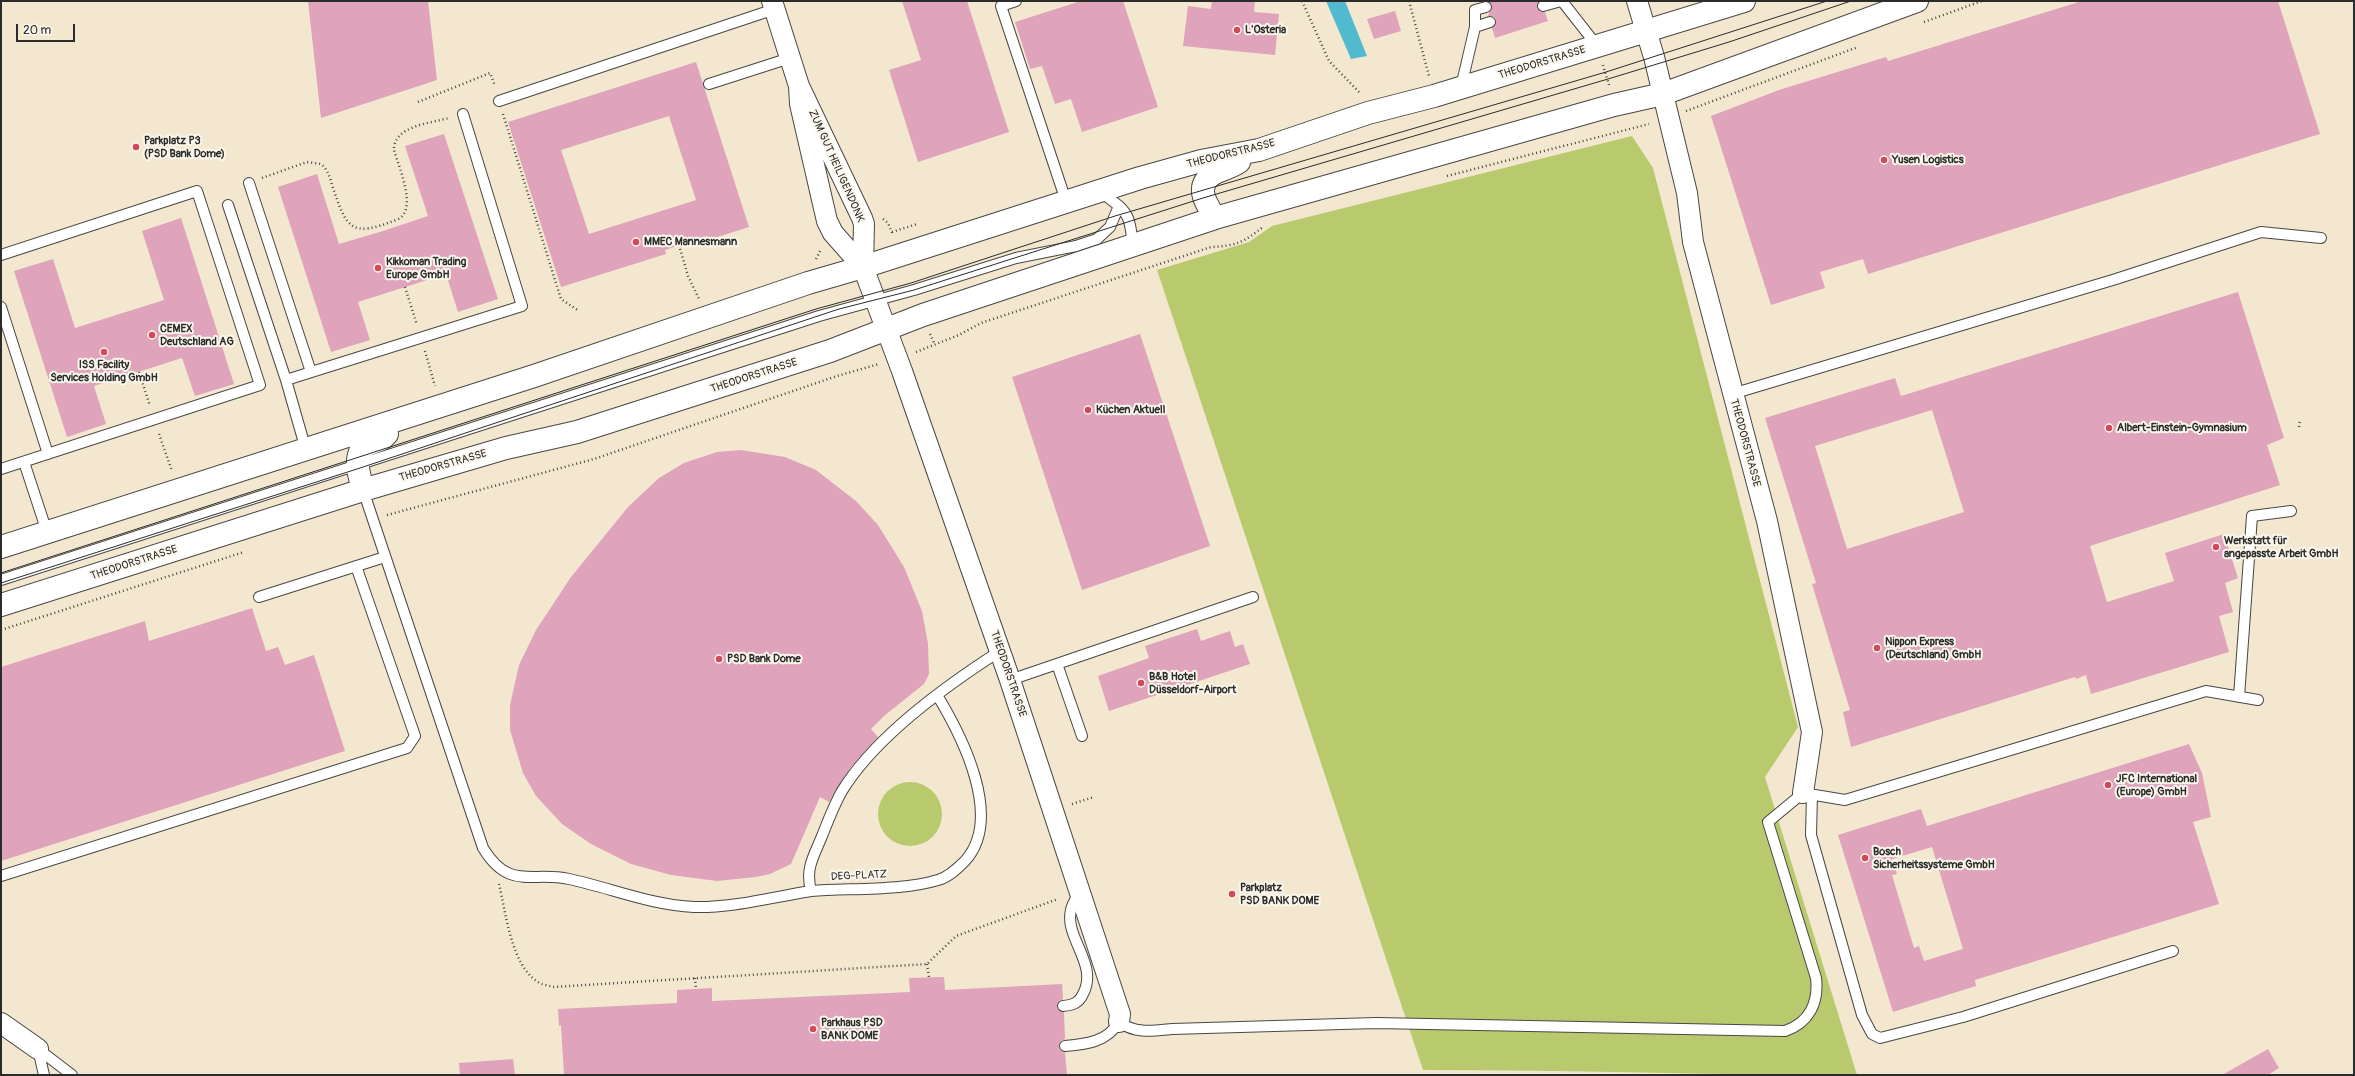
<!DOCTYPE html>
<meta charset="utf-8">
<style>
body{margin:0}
#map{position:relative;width:2355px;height:1076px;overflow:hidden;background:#f3e8cf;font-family:Pangolin,sans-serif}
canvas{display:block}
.frame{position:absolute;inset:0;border:2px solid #2b2b2b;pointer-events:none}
.scale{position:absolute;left:16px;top:24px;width:59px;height:18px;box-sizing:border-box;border:2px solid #2b2b2b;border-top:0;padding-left:5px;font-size:12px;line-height:14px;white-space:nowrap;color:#2b2b2b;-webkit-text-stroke:3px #fbf7ec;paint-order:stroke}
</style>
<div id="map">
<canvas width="2355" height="1076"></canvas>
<div class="frame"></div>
<div class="scale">20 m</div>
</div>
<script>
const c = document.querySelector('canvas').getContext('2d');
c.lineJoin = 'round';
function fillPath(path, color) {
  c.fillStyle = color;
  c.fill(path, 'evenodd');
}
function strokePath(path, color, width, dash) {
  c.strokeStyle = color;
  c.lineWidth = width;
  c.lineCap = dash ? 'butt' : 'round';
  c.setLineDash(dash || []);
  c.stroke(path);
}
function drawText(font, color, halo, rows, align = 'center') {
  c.font = font + ' Pangolin,sans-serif';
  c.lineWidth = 4;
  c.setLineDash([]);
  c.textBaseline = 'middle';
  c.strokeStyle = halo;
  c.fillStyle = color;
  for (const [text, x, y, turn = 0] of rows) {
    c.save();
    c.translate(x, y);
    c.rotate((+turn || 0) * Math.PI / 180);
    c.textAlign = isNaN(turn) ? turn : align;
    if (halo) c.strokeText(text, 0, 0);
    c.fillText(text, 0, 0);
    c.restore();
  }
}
fillPath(new Path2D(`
 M1632 136 1653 168 1798 727 1765 777 1857 1075C1712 1075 1568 1070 1423 1070L1157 270 1249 242 1272 226Z
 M878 814a32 32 0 1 1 64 0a32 32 0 1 1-64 0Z`), '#b8ca6d');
fillPath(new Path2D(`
 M1326 1H1345L1367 56 1351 59Z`), '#51bace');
fillPath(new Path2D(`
 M308 1H428L437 80 321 118Z
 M902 1H967L1009 132 918 162 889 70 921 60Z
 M1081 1H1123L1158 107 1082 132 1071 99 1055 104 1042 66 1030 69 1015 22Z
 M1212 1H1255L1254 12 1279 14 1275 55 1183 46 1188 6 1211 9Z
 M1488 1H1539L1537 8 1541 12H1545L1548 21 1495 38 1492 28 1496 20 1494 17 1488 16 1492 6Z
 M2082 1H2278L2320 134 1868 274 1863 259 1820 272 1825 288 1771 305 1711 116 1779 90 1886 57 1888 61Z
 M1395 11 1401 31 1374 39 1367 19Z
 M696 62 749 227 708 240 707 236 665 250 666 254 561 287 508 122ZM669 116 696 200 589 234 561 150Z
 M444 134 498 299 458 312 446 274 358 302 370 340 331 352 278 187 317 174 339 244 383 231 428 216 405 146Z
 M181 218 234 384 195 396 182 358 94 386 106 424 67 437 14 271 53 259 75 328 164 300 142 231Z
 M2238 292 2284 438 2267 445 2280 485 2090 546 2107 602 2174 581 2165 553 2224 534 2238 578 2225 583 2233 612 2219 616 2229 652 2091 694 2086 675 2076 679 2075 677 1851 747 1843 712 1850 710 1812 584 1816 583 1765 418 1895 378 1901 396ZM1932 410 1964 512 1847 549 1815 446Z
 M1140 334 1210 546 1082 590 1012 377Z
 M741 450 785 457 816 470 856 501 878 525 904 567 922 611 928 644 929 674 924 684 884 716 871 729 878 737 851 767 829 802 820 797 791 864 770 874 756 877 717 881 671 875 631 864 591 844 562 824 536 796 523 773 510 730V705L519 665 536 630 571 577 628 507 659 478 684 463 717 452Z
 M252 608 266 651 278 647 285 665 314 655 345 751 1 861V667L145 621 149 641Z
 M1197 629 1201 641 1230 631 1235 647 1243 644 1250 664 1109 711 1098 676 1149 658 1145 646Z
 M2189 744 2202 773 2211 817 2193 822 2219 904 1975 980 1976 986 1893 1012 1838 835 1921 809 1927 826ZM1932 847 1963 949 1924 961 1919 946 1914 948 1892 875 1897 874 1892 859Z
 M944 977 945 990 1062 984 1063 999 1059 1001 1057 1006 1058 1010 1064 1012 1065 1039 1061 1041 1059 1046 1060 1050 1065 1052 1067 1075H564L561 1025 559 1026 558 1009 677 1003V990L712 988V1001L910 992 909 978Z
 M2268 1049 2279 1068 2268 1075H2222Z
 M513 1059 515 1075H460L459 1063Z`), '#dfa3bb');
const service = new Path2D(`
 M1016 1 1001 6 1066 201
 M1562 1 1598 47
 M1543 6 1561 1
 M1475 27V10L1486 7
 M709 84 790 58
 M1461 87 1475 27 1490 22
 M499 101 775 9
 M249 183 311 372
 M228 205 286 380 306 450
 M1119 206C1129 215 1130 223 1132 237L1125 244
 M1 255 197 191 260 385 1 469
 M1 307 48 454
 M286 380 522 306 463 114
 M1732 394 2116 279 2261 232 2321 238
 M24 462 47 532
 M363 490 483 848C509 891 532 871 569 879 611 888 651 905 694 907 732 908 773 897 811 891
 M1 580 819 316 914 290 1016 258 1076 246 1097 239 1110 227 1119 206 1101 192
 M259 597 385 557
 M1057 664 1082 736
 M1010 680 1253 597
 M937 695C962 736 1004 818 965 861 958 868 949 877 938 880 902 891 850 888 811 891 805 868 814 856 822 836 828 821 834 805 842 791 875 737 947 685 1000 651
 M2239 697 2252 516 2291 511
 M1812 794 1811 835 1862 1015 1872 1034 1880 1038 1963 1017 2173 951
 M1 876 407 748 415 736 356 566
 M1063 1006C1073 1005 1079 1003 1083 994 1099 964 1064 938 1071 910 1072 904 1076 898 1079 893
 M1065 1046C1087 1044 1107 1042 1119 1022 1136 1034 1152 1031 1172 1029L1376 1023 1785 1031C1809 1023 1819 1003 1816 978L1768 822 1803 793 1845 800 2206 691 2258 700
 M38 1049 72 1075
 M38 1049 44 1075`);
const minor = new Path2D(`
 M772 1 799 86 862 218 864 224 863 267
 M1637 1 1654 57 1687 193 1693 242 1767 521 1812 732 1803 793
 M799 86 800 104 827 221 833 233 863 267 902 371 1010 680 1115 999 1120 1014 1119 1022
 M1 1023 38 1049`);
const secondary = new Path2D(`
 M1215 218C1206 203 1194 187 1213 174 1221 169 1231 168 1239 162
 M363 490C359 473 354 463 362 447L382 439 387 434
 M1 547 534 376 808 283 863 267 1140 178 1201 161 1259 150 1368 113 1434 96 1744 1
 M1 605 363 490 506 448 577 432 830 351 923 315 1215 218 1614 105 1663 94 1917 1`);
strokePath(service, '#494744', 12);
strokePath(minor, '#494744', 22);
strokePath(secondary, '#494744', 24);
strokePath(new Path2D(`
 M1302 1 1329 61 1361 94
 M1409 1 1429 76
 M1924 22 1982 1
 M1603 65 1609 85
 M418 102 490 73 495 86
 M1686 111 1858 47
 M503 114 561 299 579 311
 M1447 176 1649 124
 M262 178 307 162 321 164C328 170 330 177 332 185 347 229 350 238 396 220 419 212 399 168 394 150 393 126 431 123 449 118
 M883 219 888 223 893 235
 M892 232 917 224
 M679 245 688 276 699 299
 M816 259 821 249
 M405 287 417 325
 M930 334 935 345
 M425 351 435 386
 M916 352 959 335 981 323 1211 247C1236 246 1244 242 1263 227
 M139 372 150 406
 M2299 427 2300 420
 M159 434 172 471
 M387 515 594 459 837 376 879 364
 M1 630 244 552
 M1072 804 1094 797
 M499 884C506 913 511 965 538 982 542 985 548 985 553 987L927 964 956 936 1058 899
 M927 964 929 977
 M695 978 696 989`), '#494744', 2.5, [1, 3]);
strokePath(service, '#fff', 10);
strokePath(minor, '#fff', 20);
strokePath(secondary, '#fff', 22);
strokePath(new Path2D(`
 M1 573 816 309 911 283 1115 216 1606 72 1827 1
 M1 583 357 469 839 309 914 290 1203 198 1608 79 1729 42 1851 1`), '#2b2b2b', 1);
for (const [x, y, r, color] of [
 [1237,30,4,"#d1495b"],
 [136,147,4,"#d1495b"],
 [1884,160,4,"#d1495b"],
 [636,242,4,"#d1495b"],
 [378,268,4,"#d1495b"],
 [152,335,4,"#d1495b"],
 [104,352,4,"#d1495b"],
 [1088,410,4,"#d1495b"],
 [2109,428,4,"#d1495b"],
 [2216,547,4,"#d1495b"],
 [1877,648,4,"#d1495b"],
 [719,659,4,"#d1495b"],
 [1141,683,4,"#d1495b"],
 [2108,785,4,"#d1495b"],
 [1865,858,4,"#d1495b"],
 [1232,894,4,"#d1495b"],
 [813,1029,4,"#d1495b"]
]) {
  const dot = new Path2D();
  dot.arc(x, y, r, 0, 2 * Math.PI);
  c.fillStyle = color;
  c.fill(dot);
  strokePath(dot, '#fbf7ec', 1.5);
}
drawText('bold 11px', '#2b2b2b', '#fbf7ec', [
 ["L'Osteria",1245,30],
 ["Parkplatz P3",144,141],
 ["(PSD Bank Dome)",144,154],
 ["Yusen Logistics",1892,160],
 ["MMEC Mannesmann",644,242],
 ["Kikkoman Trading",386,262],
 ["Europe GmbH",386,275],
 ["CEMEX",160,329],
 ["Deutschland AG",160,342],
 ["ISS Facility",104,365,"center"],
 ["Services Holding GmbH",104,378,"center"],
 ["Küchen Aktuell",1096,410],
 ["Albert-Einstein-Gymnasium",2117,428],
 ["Werkstatt für",2224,541],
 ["angepasste Arbeit GmbH",2224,554],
 ["Nippon Express",1885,642],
 ["(Deutschland) GmbH",1885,655],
 ["PSD Bank Dome",727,659],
 ["B&B Hotel",1149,677],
 ["Düsseldorf-Airport",1149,690],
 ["JFC International",2116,779],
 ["(Europe) GmbH",2116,792],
 ["Bosch",1873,852],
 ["Sicherheitssysteme GmbH",1873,865],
 ["Parkplatz",1240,888],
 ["PSD BANK DOME",1240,901],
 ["Parkhaus PSD",821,1023],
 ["BANK DOME",821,1036]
], 'left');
drawText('11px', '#2b2b2b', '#fbf7ec', [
 ["THEODORSTRASSE",1542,63,-17],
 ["THEODORSTRASSE",1231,154,-14],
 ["ZUM GUT HEILIGENDONK",836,166,66],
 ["THEODORSTRASSE",754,376,-18],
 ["THEODORSTRASSE",1745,443,75],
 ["THEODORSTRASSE",443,466,-16],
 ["THEODORSTRASSE",134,563,-18],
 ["THEODORSTRASSE",1008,674,71],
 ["DEG-PLATZ",859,876,-3]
]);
</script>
